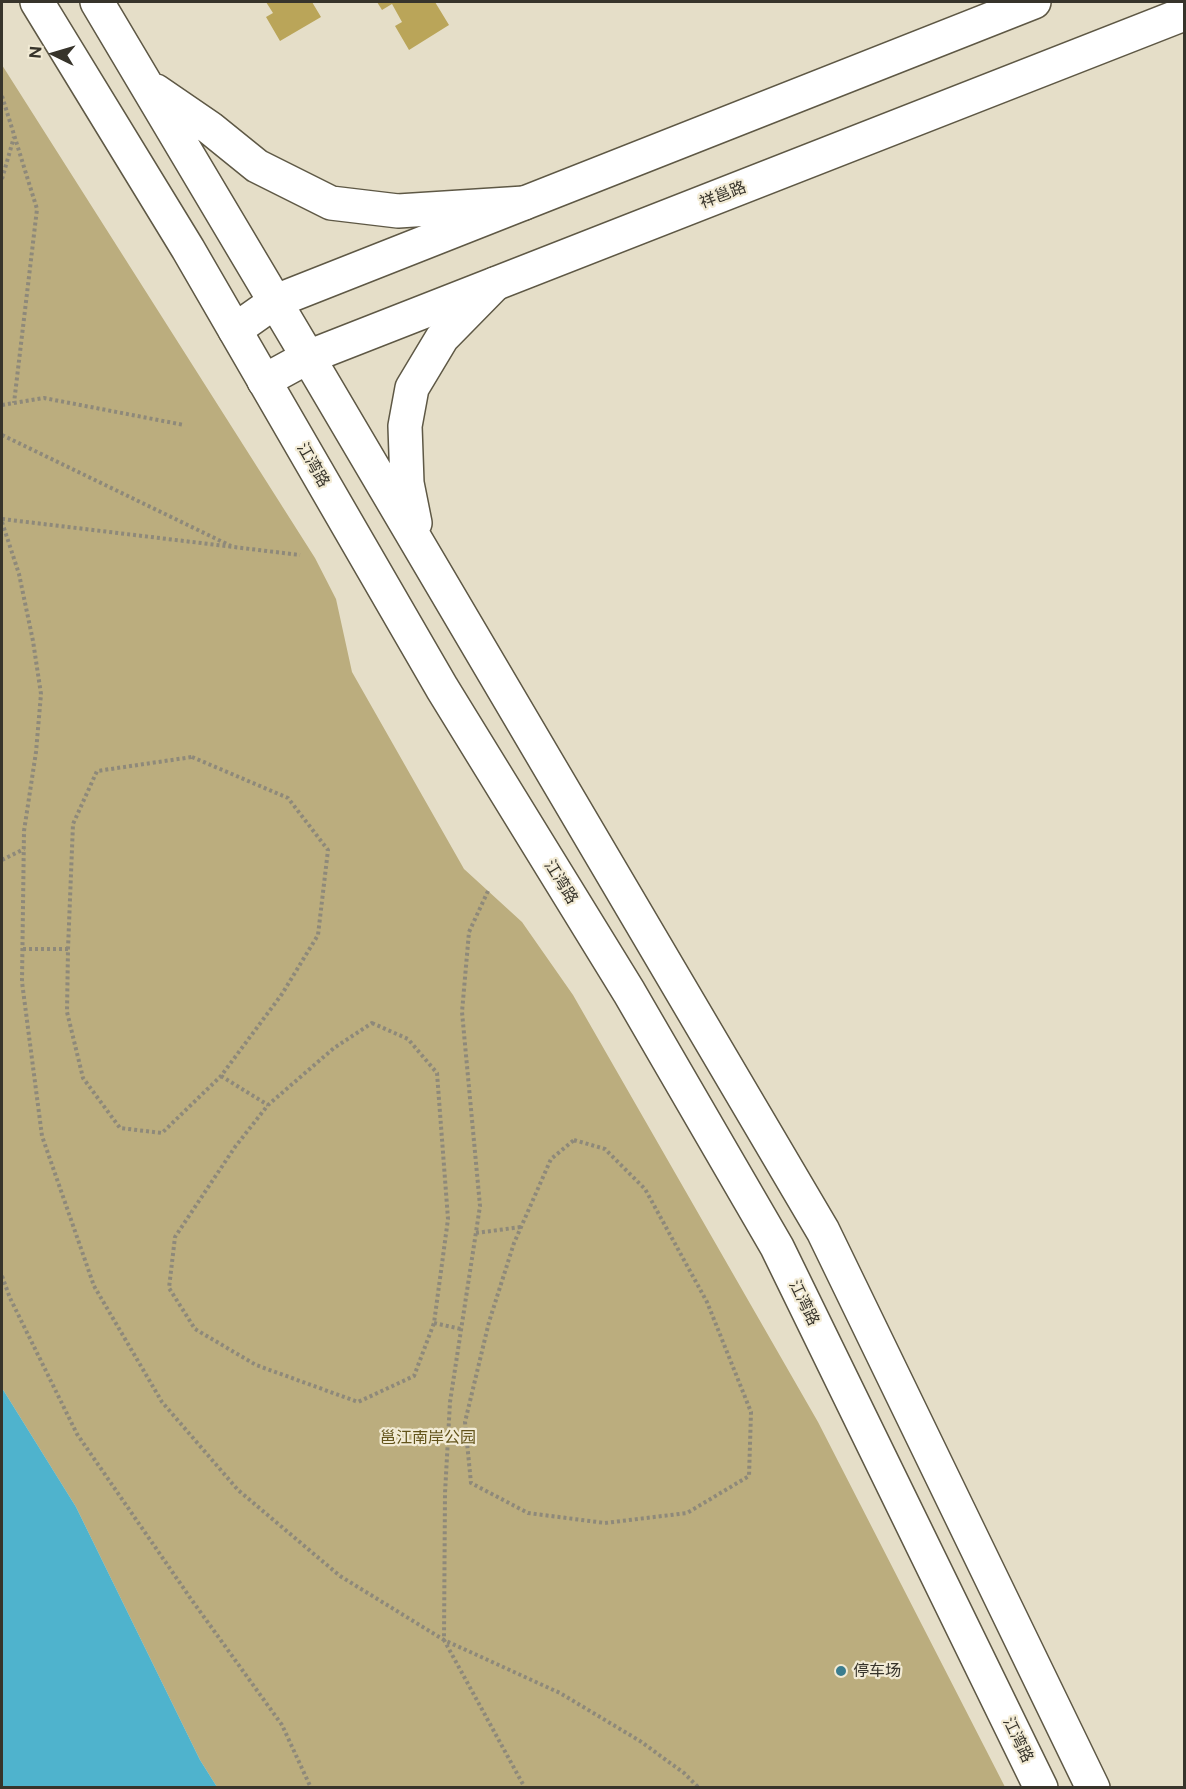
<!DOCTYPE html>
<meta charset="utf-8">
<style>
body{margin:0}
#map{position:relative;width:1186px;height:1789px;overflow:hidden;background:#e5dec8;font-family:"Public Sans",sans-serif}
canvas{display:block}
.frame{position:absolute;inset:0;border:3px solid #37342b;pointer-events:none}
.north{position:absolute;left:24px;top:24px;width:60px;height:60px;-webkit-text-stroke:4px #f2ebd5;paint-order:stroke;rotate:275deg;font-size:16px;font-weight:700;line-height:24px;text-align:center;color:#37342b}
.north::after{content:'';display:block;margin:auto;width:21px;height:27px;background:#37342b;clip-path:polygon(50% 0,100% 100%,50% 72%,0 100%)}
</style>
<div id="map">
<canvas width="1186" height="1789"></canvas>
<div class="frame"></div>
<div class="north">N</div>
</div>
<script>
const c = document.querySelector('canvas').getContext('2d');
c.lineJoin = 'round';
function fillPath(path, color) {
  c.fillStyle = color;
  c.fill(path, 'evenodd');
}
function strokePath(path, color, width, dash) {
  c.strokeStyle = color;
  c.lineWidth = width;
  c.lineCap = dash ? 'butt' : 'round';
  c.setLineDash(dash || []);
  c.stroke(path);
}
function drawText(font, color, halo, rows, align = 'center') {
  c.font = font + ' "Public Sans","Noto Sans SC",sans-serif';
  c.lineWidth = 4.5;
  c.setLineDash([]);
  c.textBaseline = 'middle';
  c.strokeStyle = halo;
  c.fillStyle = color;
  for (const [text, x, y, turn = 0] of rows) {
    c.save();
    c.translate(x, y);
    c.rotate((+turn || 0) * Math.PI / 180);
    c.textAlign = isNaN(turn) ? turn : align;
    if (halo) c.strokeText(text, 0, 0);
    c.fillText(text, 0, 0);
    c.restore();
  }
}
fillPath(new Path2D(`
 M2 65 315 558 336 599 352 672 464 869 522 922 573 995 818 1422 1005 1787H217L200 1760 76 1507 2 1388Z`), '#bbad7e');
fillPath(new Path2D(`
 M2 1388 76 1507 200 1760 217 1787H2Z`), '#4fb3cd');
fillPath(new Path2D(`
 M266 2H312L321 17 280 41 266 17 273 13Z
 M377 2H435L449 25 409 50 395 26 402 22 392 4 382 10Z`), '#baa559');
const tertiary = new Path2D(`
 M235 330 276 301 1034 2
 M264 381 308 357 1184 14`);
const secondary = new Path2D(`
 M37 2 188 249 442 688 629 992 777 1247 1041 1788
 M97 2 308 357 823 1231 1093 1788
 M156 91 210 128 257 166 331 203 398 211 524 203
 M415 523 407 483 405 426 412 388 442 338 495 284`);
strokePath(tertiary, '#5e5845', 36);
strokePath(secondary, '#5e5845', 36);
strokePath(new Path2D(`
 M2 96 37 209 14 403
 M2 179 14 137
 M2 405 44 398 184 425
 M2 435 231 546
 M2 519 300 555
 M2 522 19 574 33 641 41 694 36 752 24 831 22 982 42 1136 94 1286 162 1402 238 1490 340 1576 444 1640 560 1693 640 1741 684 1773 699 1788
 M192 757 288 798 328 850 318 935 282 994 221 1076 162 1133 120 1128 83 1078 67 1012 68 949 73 824 97 771Z
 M2 860 24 849
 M488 891 469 932 462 1012 480 1206 450 1402 445 1493 444 1640 525 1788
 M23 949H68
 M372 1023 408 1039 437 1073 448 1219 434 1323 414 1376 358 1402 256 1365 195 1329 169 1288 175 1237 235 1147 268 1105 334 1048Z
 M221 1076 268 1105
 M574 1140 605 1149 645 1189 707 1302 751 1412 749 1476 687 1513 605 1523 528 1513 471 1483 465 1422 489 1322 514 1243 551 1159Z
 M476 1233 521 1227
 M2 1276 10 1298 77 1434 191 1599 282 1725 311 1788
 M434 1323 461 1329`), '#8e897a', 4, [3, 3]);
strokePath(tertiary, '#fff', 33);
strokePath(secondary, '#fff', 33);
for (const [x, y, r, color] of [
 [841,1671,6,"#3b7d8f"]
]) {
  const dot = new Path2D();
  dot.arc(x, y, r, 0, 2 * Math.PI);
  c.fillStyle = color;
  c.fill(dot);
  strokePath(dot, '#f2ebd5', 2);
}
drawText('16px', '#37342b', '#f2ebd5', [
 ["祥邕路",723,195,-21],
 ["江湾路",313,465,60],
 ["江湾路",561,882,58],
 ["江湾路",804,1303,64],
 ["江湾路",1018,1740,64]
]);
drawText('16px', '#62531a', '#f2ebd5', [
 ["邕江南岸公园",428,1438]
]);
drawText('16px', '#37342b', '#f2ebd5', [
 ["停车场",853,1671]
], 'left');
</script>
